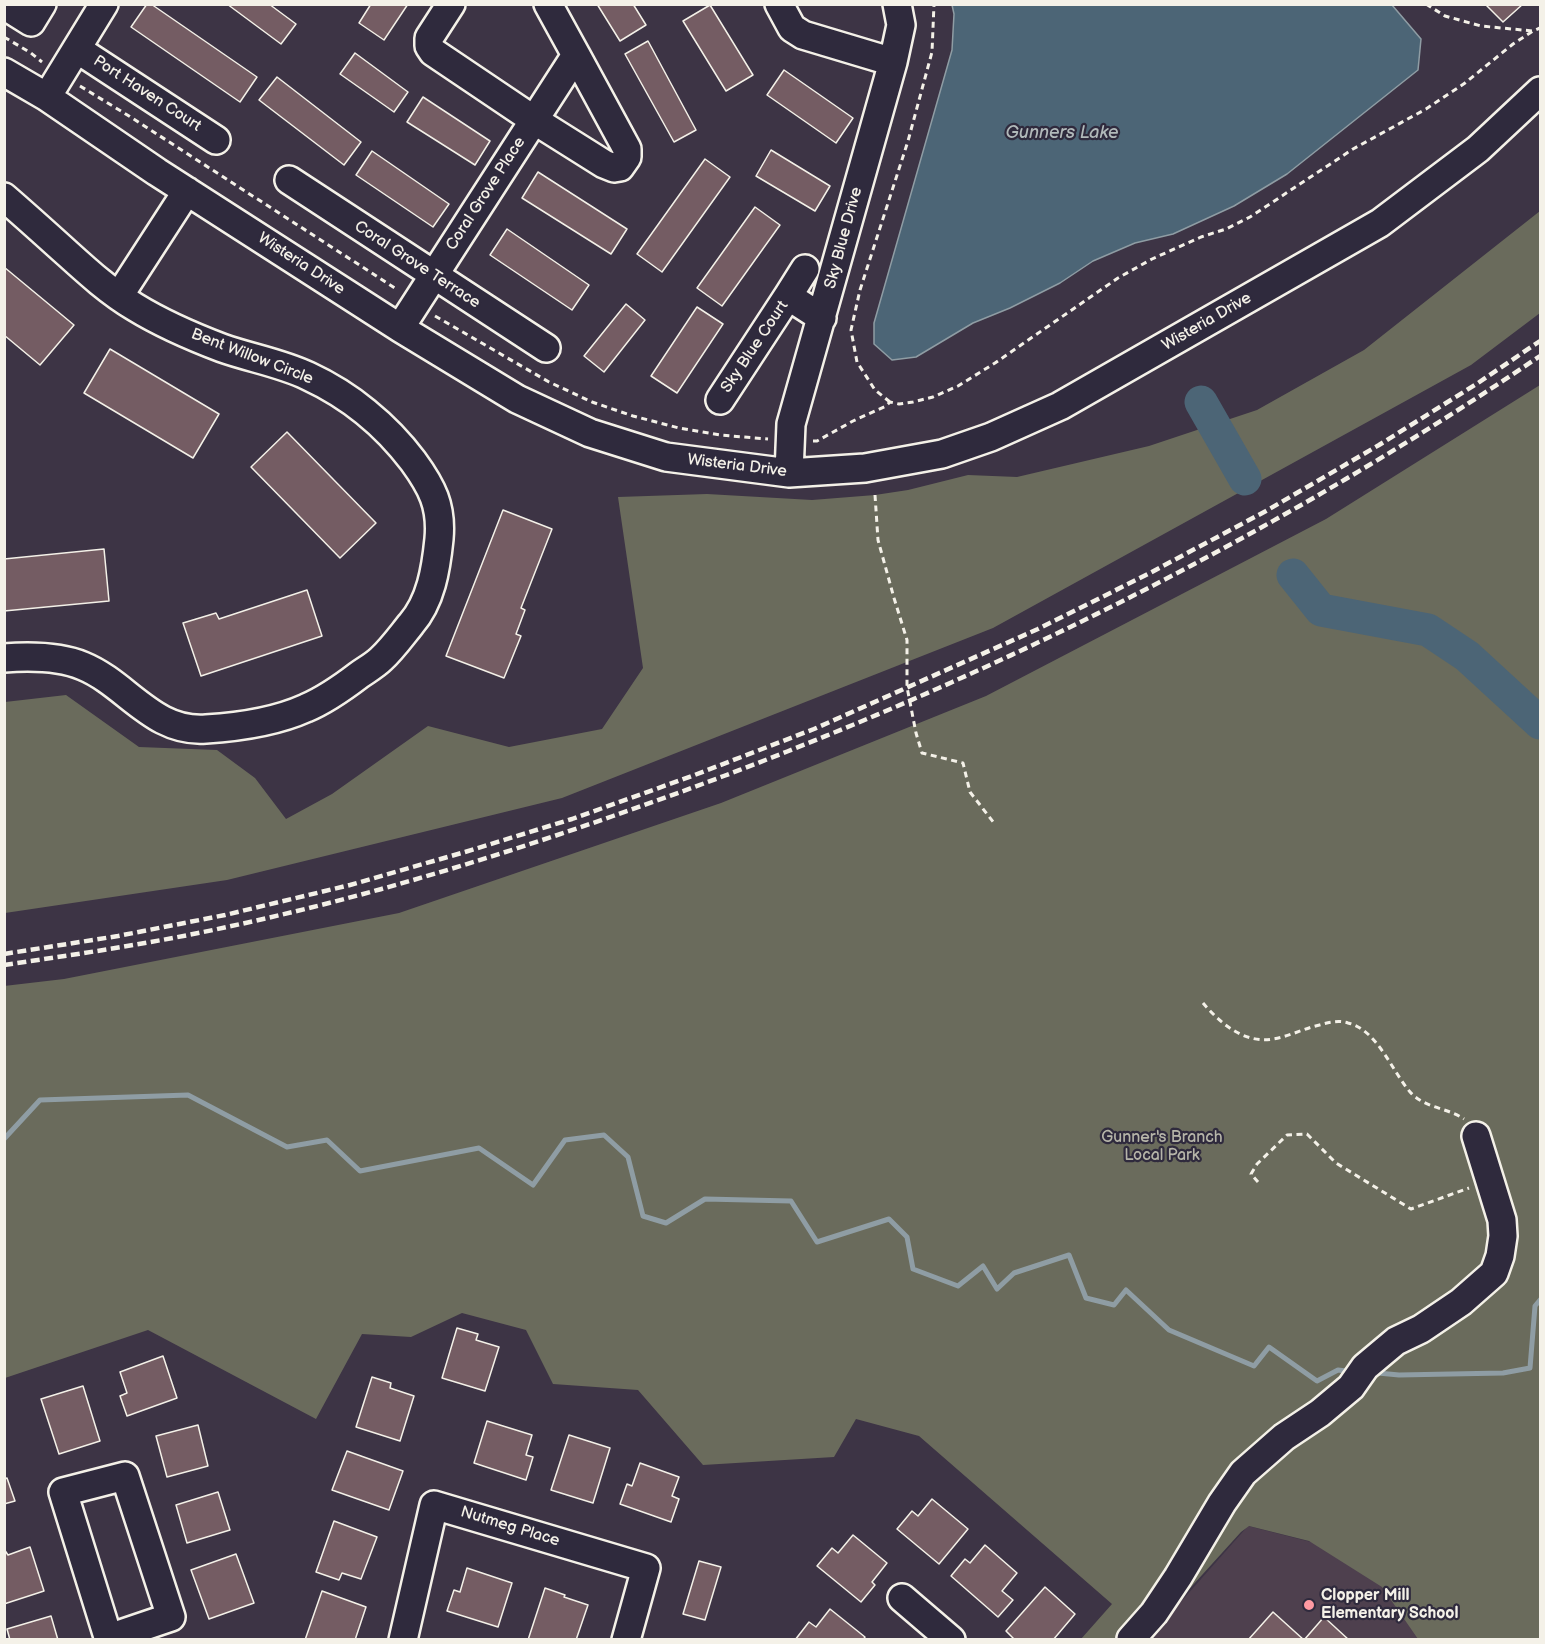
<!DOCTYPE html>
<style>
body{margin:0}
#map{position:relative;width:1545px;height:1644px;overflow:hidden;background:#3d3445;font-family:"Balsamiq Sans",sans-serif}
canvas{display:block}
.frame{position:absolute;inset:0;border:6px solid #f4f1e8;pointer-events:none}
</style>
<div id="map">
<canvas width="1545" height="1644"></canvas>
<div class="frame"></div>
</div>
<script>
const c = document.querySelector('canvas').getContext('2d');
c.lineJoin = 'round';
function fillPath(path, color) {
  c.fillStyle = color;
  c.fill(path, 'evenodd');
}
function strokePath(path, color, width, dash) {
  c.strokeStyle = color;
  c.lineWidth = width;
  c.lineCap = dash ? 'butt' : 'round';
  c.setLineDash(dash || []);
  c.stroke(path);
}
function drawText(font, color, halo, rows, align = 'center') {
  c.font = font + ' "Balsamiq Sans",sans-serif';
  c.lineWidth = 4.5;
  c.setLineDash([]);
  c.textBaseline = 'middle';
  c.strokeStyle = halo;
  c.fillStyle = color;
  for (const [text, x, y, turn = 0] of rows) {
    c.save();
    c.translate(x, y);
    c.rotate((+turn || 0) * Math.PI / 180);
    c.textAlign = isNaN(turn) ? turn : align;
    if (halo) c.strokeText(text, 0, 0);
    c.fillText(text, 0, 0);
    c.restore();
  }
}
fillPath(new Path2D(`
 M1248 1526 1425 1571 1457 1640H1147Z`), '#4e404e');
fillPath(new Path2D(`
 M1540 211V313L1471 365 993 628 562 798 227 880 5 913V702L66 695 139 747 217 750 255 778 286 819 332 794 428 726 509 747 602 729 643 668 618 497 707 494 812 500 875 495 908 490 968 475 1017 477 1149 446 1257 410 1364 350Z
 M1540 385V1639H1418L1382 1587 1309 1541 1249 1526 1241 1532 1144 1639H1081L1112 1604 919 1436 856 1419 834 1457 703 1465 638 1390 553 1384 526 1330 462 1313 411 1337 362 1334 316 1419 148 1330 5 1378 4 986 64 979 399 913 721 803 986 696 1326 519Z`), '#6a6b5c');
const water = new Path2D(`
 M952 5H1392L1421 39 1418 70 1287 174 1234 206 1173 234 1135 243 1093 261 1060 283 1010 308 973 323 916 357 892 360 874 344V323L952 50 954 14Z`);
fillPath(water, '#4c6576');
strokePath(water, '#8f9da4', 1.5);
strokePath(new Path2D(`
 M4 1139 40 1100 188 1095 287 1147 327 1140 360 1171 479 1148 533 1185 565 1140 604 1135 628 1157 643 1216 666 1223 705 1199 791 1201 817 1242 889 1219 907 1237 913 1269 958 1286 983 1266 997 1289 1014 1273 1069 1255 1086 1298 1114 1305 1126 1290 1169 1330 1254 1366 1269 1347 1317 1381 1338 1370 1346 1371
 M1378 1373 1399 1375 1503 1373 1530 1368 1535 1306 1540 1300`), '#8f9da4', 5);
strokePath(new Path2D(`
 M1201 402 1245 479
 M1293 575 1321 610 1428 630 1467 656 1540 723`), '#4c6576', 33);
const building = new Path2D(`
 M147 4H151L257 77 240 102 131 27Z
 M227 4H269L296 24 281 44Z
 M371 4H408L384 40 359 23Z
 M597 4H633L646 25 620 41Z
 M1485 4H1523L1503 22Z
 M710 5 753 75 726 91 683 21Z
 M648 41 696 130 674 142 625 54Z
 M355 53 408 92 394 112 340 74Z
 M784 70 853 118 836 143 767 95Z
 M277 77 361 142 344 165 259 100Z
 M423 97 490 141 475 165 407 122Z
 M771 150 830 186 815 211 756 176Z
 M372 151 449 204 433 227 356 175Z
 M705 159 730 177 662 272 637 254Z
 M538 172 627 229 611 254 522 198Z
 M755 207 780 225 722 306 697 288Z
 M507 229 589 285 572 310 490 255Z
 M4 267 74 325 40 365 4 335Z
 M626 304 645 320 604 372 584 356Z
 M697 307 723 324 677 393 651 376Z
 M110 349 219 414 193 458 84 393Z
 M287 432 376 523 340 558 251 467Z
 M503 510 552 529 521 608 525 610 516 634 521 636 504 678 446 656Z
 M104 549 109 601 4 611V559Z
 M307 590 322 636 201 676 183 623 216 613 219 619Z
 M457 1328 478 1334 476 1340 499 1347 485 1391 442 1378Z
 M163 1356 177 1398 127 1416 120 1396 127 1393 120 1372Z
 M372 1377 391 1383 390 1388 414 1396 400 1441 356 1427Z
 M83 1386 100 1441 59 1454 41 1399Z
 M487 1421 532 1435 526 1455 533 1457 526 1480 474 1463Z
 M198 1425 208 1466 167 1477 156 1436Z
 M569 1435 610 1448 593 1503 551 1490Z
 M347 1451 403 1471 389 1510 332 1490Z
 M640 1463 679 1477 672 1496 679 1499 671 1522 620 1504 627 1484 632 1486Z
 M7 1478 15 1501 4 1504V1479Z
 M218 1492 230 1530 187 1543 176 1505Z
 M932 1499 968 1529 939 1564 897 1529 912 1511 918 1516Z
 M334 1521 377 1537 361 1579 342 1573 339 1580 316 1572Z
 M853 1535 887 1563 872 1582 875 1585 861 1602 817 1566 832 1548 838 1553Z
 M985 1545 1017 1573 1002 1591 1013 1600 998 1617 951 1576 965 1559 970 1563Z
 M30 1547 44 1591 4 1604V1549L8 1555Z
 M236 1554 254 1603 209 1619 191 1570Z
 M699 1561 721 1567 705 1620 683 1614Z
 M467 1568 512 1583 498 1627 447 1611 454 1590 460 1592Z
 M1045 1587 1075 1614 1053 1640H1015L1006 1631Z
 M545 1588 565 1595 564 1597 588 1605 576 1640H528Z
 M322 1591 366 1607 355 1640H305Z
 M830 1609 865 1637 863 1640H795L809 1622 816 1627Z
 M1273 1612 1304 1640H1248Z
 M51 1616 58 1640H10L7 1629Z
 M1324 1617 1349 1640H1304Z`);
fillPath(building, '#745c63');
strokePath(building, '#f4f1e8', 1.5);
const minor = new Path2D(`
 M451 4 429 38V46L433 52 534 120 604 164 614 168 620 167 627 157V149L576 55
 M779 4 792 28 803 35 893 62
 M4 5 31 22 42 4
 M77 49 216 140
 M4 72 47 97 157 172 400 328 517 399 590 433 666 457 789 473 865 468 942 454 991 437 1060 406 1380 223 1478 149 1540 91
 M47 97 104 4
 M289 180 546 348
 M4 197C26 216 47 235 68 254 89 273 110 292 135 307 161 323 193 337 222 348 250 358 281 363 308 376 349 395 386 425 413 461 432 487 442 506 439 539 436 569 431 601 411 624 402 635 392 649 381 659 375 665 366 670 359 675 342 688 325 700 306 708 275 722 239 727 206 729 153 733 127 684 83 666 59 656 30 656 4 658
 M119 296 187 191
 M788 296 805 269
 M400 328 576 55 548 4
 M720 400 788 296 822 318
 M789 473 791 424 893 62 901 25 897 4
 M902 1598 951 1640
 M109 1638 171 1617 125 1476 63 1492 109 1640
 M1131 1639 1154 1613 1178 1577 1222 1503 1243 1473 1284 1437 1320 1413 1351 1387 1365 1367 1396 1341 1421 1329 1461 1302 1494 1273 1500 1256 1503 1236 1502 1220 1476 1136
 M403 1640 434 1505 646 1568 626 1640`);
strokePath(minor, '#f4f1e8', 32);
strokePath(new Path2D(`
 M1426 4 1445 16 1481 26 1533 31
 M4 37 31 53 42 62
 M80 86 129 116 398 290
 M435 316 549 382 592 402 633 416 679 428 720 435 768 439
 M890 402 875 390 857 362 851 330 860 290 908 141 932 52 934 4
 M813 441H817L853 421 886 406 890 402 899 404 913 402 933 397 958 386 995 363 1118 278 1152 259 1201 237 1226 229 1250 217 1353 149 1426 109 1465 83 1513 44 1533 31 1540 28
 M875 495 878 540 894 598 907 640V687L916 733 922 753 963 763 970 792 994 823
 M1203 1003C1220 1023 1244 1044 1273 1039 1286 1037 1299 1031 1312 1027 1324 1024 1336 1019 1348 1023 1378 1030 1392 1072 1411 1093 1425 1108 1448 1108 1464 1119
 M1258 1182 1251 1174 1257 1164 1287 1135 1307 1134 1336 1163 1411 1209 1469 1188`), '#f4f1e8', 3, [6, 4.5]);
strokePath(minor, '#2f2a3d', 27);
strokePath(new Path2D(`
 M4 954 118 936 225 915 350 885 465 852 572 819 692 776 814 729 1038 629 1148 574 1266 511 1379 445 1478 383 1540 341
 M4 965C79 954 154 943 227 927 358 899 487 860 613 816 940 703 1254 550 1540 356`), '#f4f1e8', 4.5, [9, 4.5]);
for (const [x, y, r, color] of [
 [1309,1605,6,"#ff9aa2"]
]) {
  const dot = new Path2D();
  dot.arc(x, y, r, 0, 2 * Math.PI);
  c.fillStyle = color;
  c.fill(dot);
  strokePath(dot, '#2f2a3d', 2);
}
drawText('16px', '#f4f1e8', '#2f2a3d', [
 ["Port Haven Court",147,94,33],
 ["Coral Grove Place",486,194,-57],
 ["Sky Blue Drive",844,238,-75],
 ["Wisteria Drive",301,264,33],
 ["Coral Grove Terrace",417,265,33],
 ["Wisteria Drive",1207,322,-30],
 ["Sky Blue Court",755,347,-56],
 ["Bent Willow Circle",252,357,21],
 ["Wisteria Drive",737,466,7],
 ["Nutmeg Place",510,1527,17]
]);
drawText('16px', '#b6b5a9', '#2f2a3d', [
 ["Gunner's Branch",1162,1138],
 ["Local Park",1162,1156]
]);
drawText('bold 16px', '#f4f1e8', '#2f2a3d', [
 ["Clopper Mill",1321,1596],
 ["Elementary School",1321,1614]
], 'left');
drawText('italic 18px', '#b1b9ba', '#2f2a3d', [
 ["Gunners Lake",1062,133]
]);
</script>
